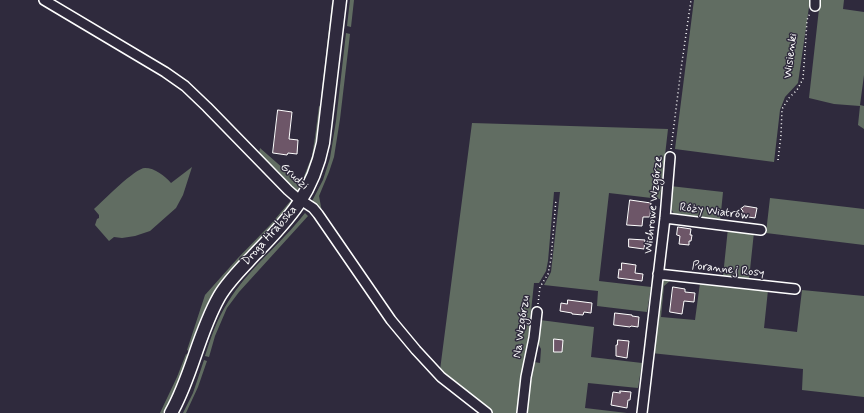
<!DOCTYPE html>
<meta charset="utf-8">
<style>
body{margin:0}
canvas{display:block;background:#2f2a3d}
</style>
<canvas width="864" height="413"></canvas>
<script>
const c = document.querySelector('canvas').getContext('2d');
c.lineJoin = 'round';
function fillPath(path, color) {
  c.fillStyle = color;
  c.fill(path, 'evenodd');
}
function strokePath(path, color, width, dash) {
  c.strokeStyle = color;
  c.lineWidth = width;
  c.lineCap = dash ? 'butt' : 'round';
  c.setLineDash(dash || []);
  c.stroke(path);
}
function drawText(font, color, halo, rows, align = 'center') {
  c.font = font + ' Mynerve,sans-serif';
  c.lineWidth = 3;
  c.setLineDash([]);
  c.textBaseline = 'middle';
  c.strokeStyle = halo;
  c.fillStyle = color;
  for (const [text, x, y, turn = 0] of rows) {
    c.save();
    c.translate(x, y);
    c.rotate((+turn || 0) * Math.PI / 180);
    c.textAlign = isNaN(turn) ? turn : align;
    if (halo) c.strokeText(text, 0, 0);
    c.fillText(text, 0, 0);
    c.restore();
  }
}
fillPath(new Path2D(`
 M350 0H354L351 27 347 26Z
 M694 0H810L798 83 785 97 780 110 774 162 675 149Z
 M820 0H844L843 9 864 12V75L860 105 864 106V129L858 125 860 106 834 104 809 98Z
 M332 3 333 4 322 99H321Z
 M346 33 350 34 340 119 334 157 329 172 319 196 322 212 311 203 323 180 330 158 336 121Z
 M319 106 321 107C317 139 314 161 299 191L294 190 259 154 260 148 301 184 312 156 315 137Z
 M472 123 668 129 660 199 609 193 599 281 651 287 647 312 597 306 598 291 544 285 551 272 560 192H554L548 261 546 271 539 283H534L520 413H491L475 401 440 370Z
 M192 167 183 195 176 208 150 231 135 236 122 238 114 237 109 241 95 225 97 219 99 218V215L94 209C103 201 135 168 145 168 155 168 165 176 171 183Z
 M670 186 723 192 720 222 676 217 668 204Z
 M770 198 864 209V245L766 233Z
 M292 199V201C271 232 241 254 219 284 205 304 197 327 189 351L187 350 205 295 238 258 271 224Z
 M305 213 308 216 239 292 227 308 215 336 209 357 205 356C211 337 217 319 228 302 248 269 281 244 305 213Z
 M728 228 754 232 749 279 723 276Z
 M665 279 671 280 664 286 661 317 695 320 700 283 768 290 764 328 797 332 802 290 864 296V397L802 390 803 369 651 353 660 281Z
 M540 320 594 327 591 357 642 363 638 388 588 383 585 408 627 413H526L534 362 540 363 541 349 538 343Z
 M186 354 188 355C182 375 174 395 163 413H160L177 377Z
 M204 360 207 361 198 387 186 413H183L193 393Z`), '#616d62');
const building = new Path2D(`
 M278 110 292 112 289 139 298 140 297 154 288 153 287 155 273 153Z
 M630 200 651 203 650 217H643L642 226 627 225Z
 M745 206 757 208 755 218 742 216 743 211 741 209Z
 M678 227 691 229 690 235H692L691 241H689V245L679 244 680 236 677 235Z
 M629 239 645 240 644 249 629 247Z
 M622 263 636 265 635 273 643 274 642 281 618 278 619 269 621 270Z
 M673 287 685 289V292L695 293 694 302 684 301 682 314 670 312Z
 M568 300 592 303 591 313 584 312 583 315 572 314V313L560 311 561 303 567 304Z
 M615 313 632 315V316L639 317 638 327 631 326 630 327 614 325Z
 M554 339 563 340 562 352H554Z
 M618 340 629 341 627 358 616 356V345H617Z
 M620 391 631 392 630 400H628L627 408 611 405 613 392 620 393Z`);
fillPath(building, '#6d5668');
strokePath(building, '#fff', 1);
const street = new Path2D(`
 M44 0 165 72 185 86 207 107 288 190 296 197 313 208 318 214 391 320 416 350 441 377 487 413
 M815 6V0
 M665 218 761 230
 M658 274 795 289
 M522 413 526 377 534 338 537 312
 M642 413 665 218 670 157`);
const secondary = new Path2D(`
 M171 413C192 376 198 334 219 297 228 281 243 267 256 253 290 218 313 193 323 143L340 0`);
strokePath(street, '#fff', 12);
strokePath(secondary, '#fff', 15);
strokePath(new Path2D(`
 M671 149 681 69 691 0
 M778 160 781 135 782 109 789 98 797 90 803 79 806 37 807 20 810 13
 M538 304 540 287 548 274 551 259 556 199`), '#fff', 1.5, [1, 3]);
strokePath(street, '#2f2a3d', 9);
strokePath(secondary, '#2f2a3d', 12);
drawText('12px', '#fff', '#2f2a3d', [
 ["Wisienki",791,56,-83],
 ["Grudzi",294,177,43],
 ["Wichrowe Wzgórze",654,205,-84],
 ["Róży Wiatrów",714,212,7],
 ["Droga Hrabska",270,236,-48],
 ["Porannej Rosy",728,270,6],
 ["Na Wzgórzu",522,327,-82]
]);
</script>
